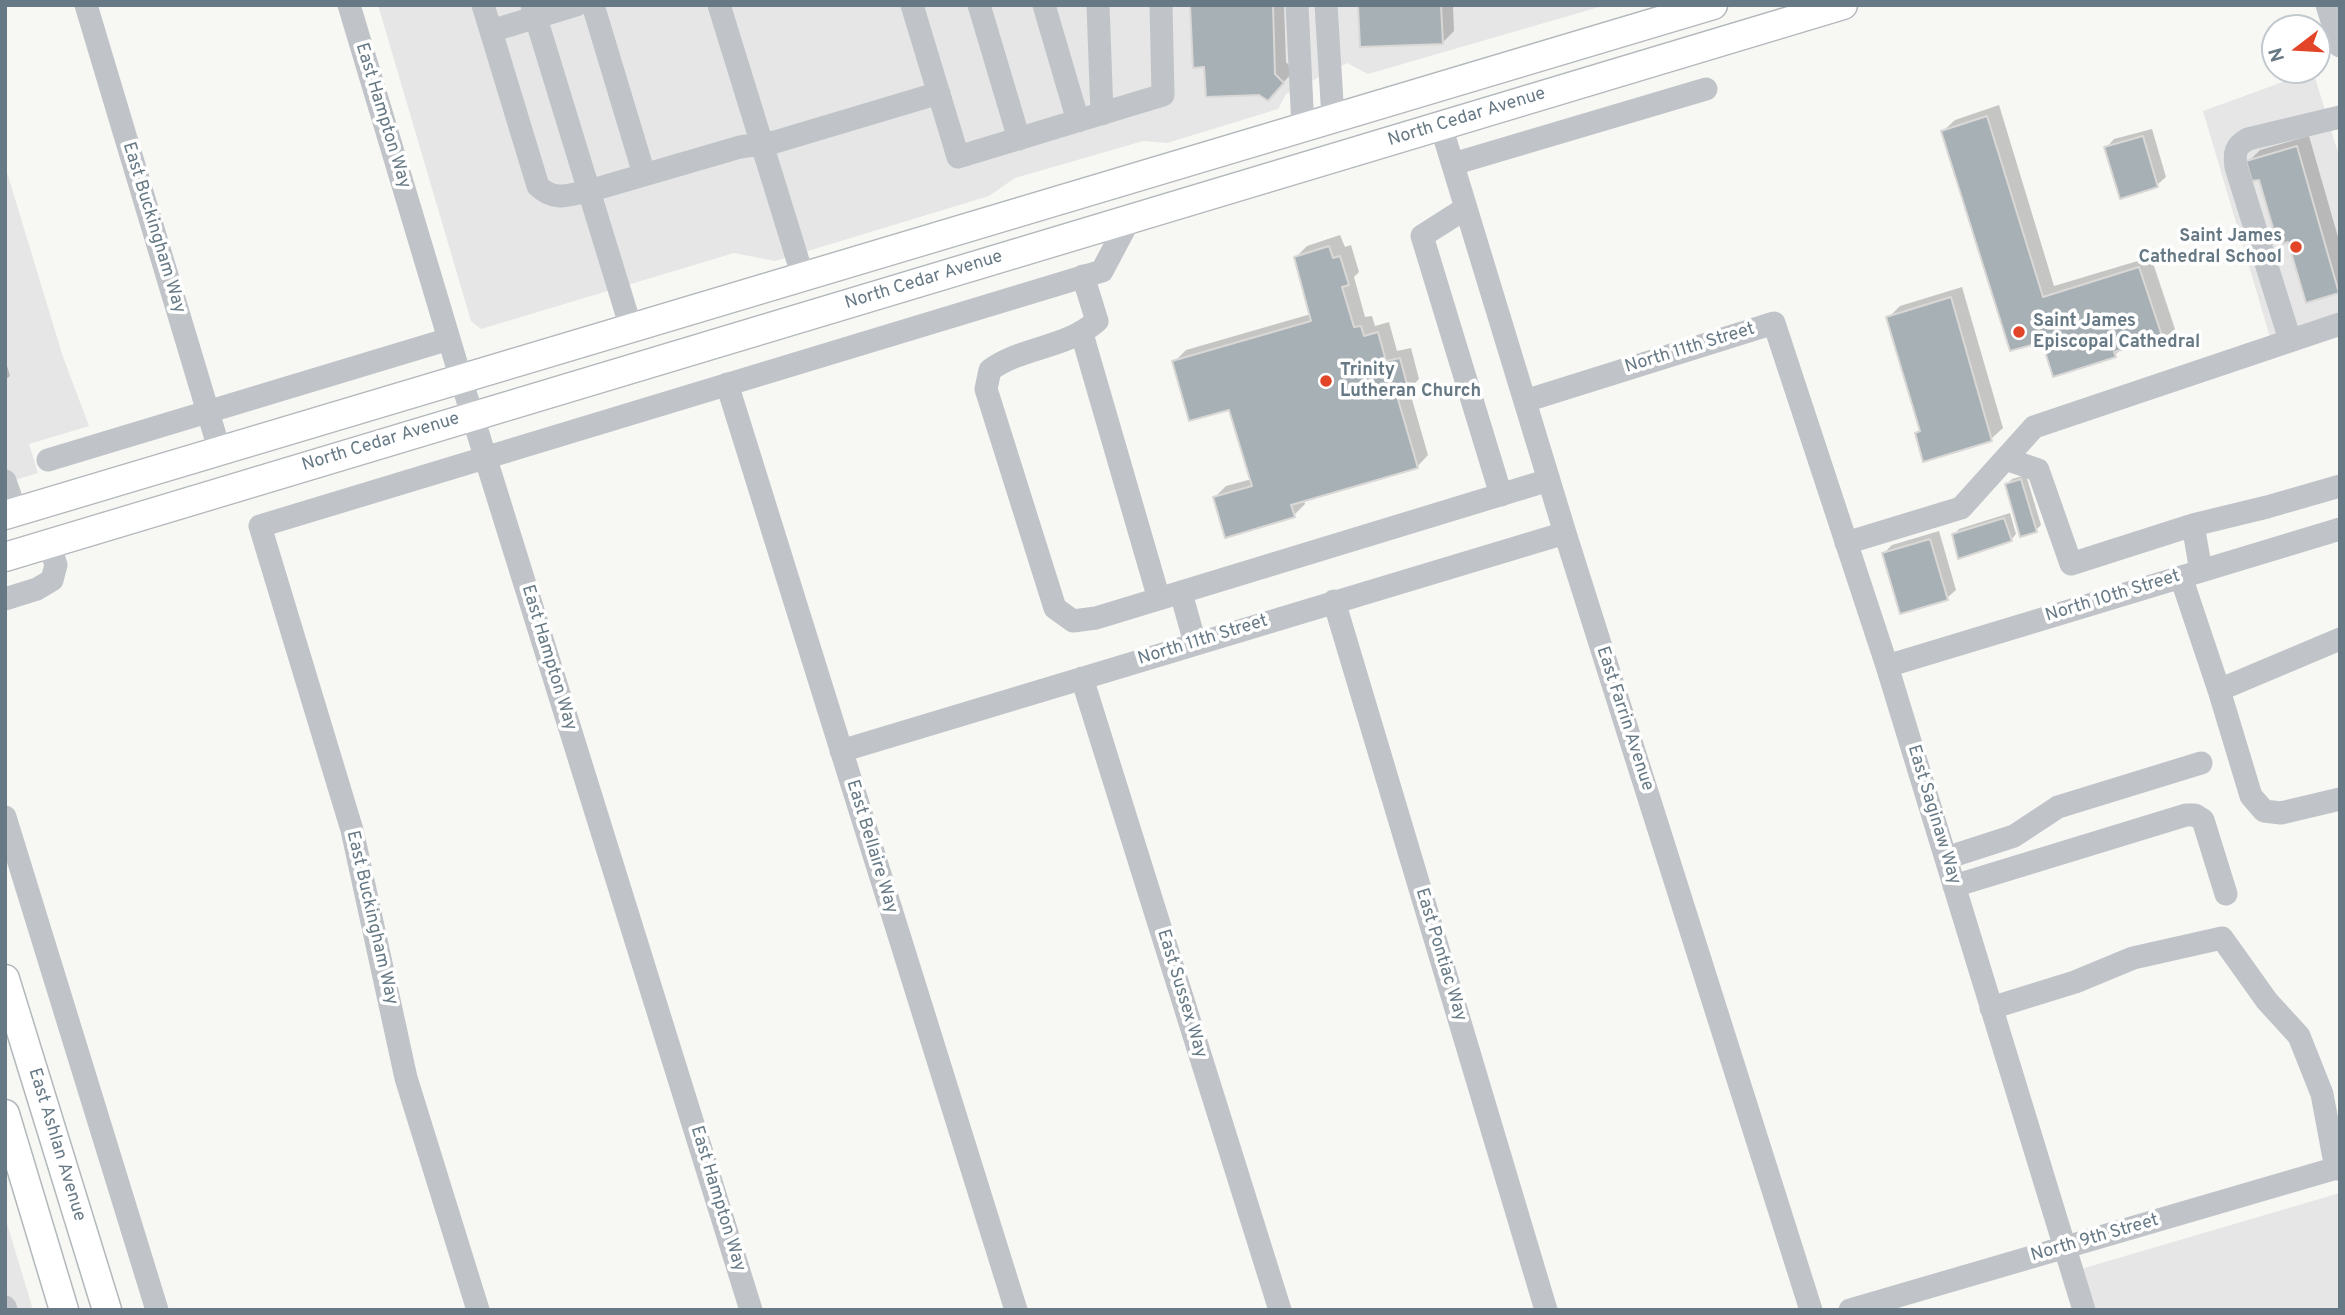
<!DOCTYPE html>
<style>
body{margin:0}
#map{position:relative;width:2345px;height:1315px;overflow:hidden;background:#f7f7f4;font-family:Overpass,sans-serif}
canvas{display:block}
.frame{position:absolute;inset:0;border:7px solid #667985;pointer-events:none}
.north{position:absolute;left:2261px;top:14px;width:70px;height:70px;box-sizing:border-box;background:#fff;border:2px solid #c2c9ce;border-radius:50%;rotate:253deg;font-size:19px;font-weight:700;line-height:28px;text-align:center;color:#667985}
.north::after{content:'';display:block;margin:auto;width:24px;height:32px;background:#e34528;clip-path:polygon(50% 0,100% 100%,50% 72%,0 100%)}
</style>
<div id="map">
<canvas width="2345" height="1315"></canvas>
<div class="frame"></div>
<div class="north">N</div>
</div>
<script>
const c = document.querySelector('canvas').getContext('2d');
c.lineJoin = 'round';
function fillPath(path, color) {
  c.fillStyle = color;
  c.fill(path, 'evenodd');
}
function strokePath(path, color, width, dash) {
  c.strokeStyle = color;
  c.lineWidth = width;
  c.lineCap = dash ? 'butt' : 'round';
  c.setLineDash(dash || []);
  c.stroke(path);
}
function drawText(font, color, halo, rows, align = 'center') {
  c.font = font + ' Overpass,sans-serif';
  c.lineWidth = 7;
  c.setLineDash([]);
  c.textBaseline = 'middle';
  c.strokeStyle = halo;
  c.fillStyle = color;
  for (const [text, x, y, turn = 0] of rows) {
    c.save();
    c.translate(x, y);
    c.rotate((+turn || 0) * Math.PI / 180);
    c.textAlign = isNaN(turn) ? turn : align;
    if (halo) c.strokeText(text, 0, 0);
    c.fillText(text, 0, 0);
    c.restore();
  }
}
fillPath(new Path2D(`
 M378 5H1606L1368 74 1347 63 1286 94 1278 109 1167 143 1143 141 1015 178 989 196 775 261 734 253 481 329 471 321Z
 M2313 71 2340 159V314L2270 337 2203 111Z
 M5 166 63 357 89 426 29 444 38 473 5 483Z
 M2340 1193V1310H2094L2081 1269Z
 M5 1217 33 1310H5Z`), '#e5e6e5');
fillPath(new Path2D(`
 M1191 5H1284L1286 62 1294 71 1279 87 1205 65Z
 M1359 5H1453L1454 31 1442 43Z
 M1999 105 2054 286 2151 257 2175 329 2163 340 2143 342 2122 348 2115 355 2043 340 1943 131 1955 120Z
 M2152 129 2166 177 2157 185 2106 148 2114 139Z
 M2309 136 2340 244 2338 291 2289 240 2260 178 2248 162 2260 150Z
 M1340 235 1345 247 1351 245 1359 272 1354 277 1365 317 1372 316 1375 326 1389 322 1397 351 1411 348 1419 379 1409 389 1428 455 1417 467 1304 499 1305 504 1294 515 1215 497 1226 486 1252 479 1230 408 1174 362 1186 350 1311 314 1296 257 1307 246Z
 M1962 287 2003 428 1991 439 1917 434 1921 429 1888 318 1900 306Z
 M5 359 10 376 5 380Z
 M2026 475 2041 525 2036 530 2007 484 2012 479Z
 M2010 513 2016 534 2011 540 1954 535 1959 529Z
 M1939 531 1956 590 1947 598 1884 553 1892 545Z`), '#0003');
const building = new Path2D(`
 M1190 5H1273L1275 74 1284 83 1268 101 1259 95 1206 97 1204 67 1193 68Z
 M1358 5H1441L1443 44 1360 47Z
 M1987 116 2043 297 2139 267 2164 342 2143 348 2142 344 2114 352 2116 357 2053 377 2042 342 2010 351 1941 131Z
 M2143 136 2158 187 2120 199 2104 147Z
 M2297 146 2339 293 2306 303 2288 242 2278 245 2259 180 2252 181 2246 161Z
 M1329 246 1333 258 1340 256 1349 285 1342 287 1354 327 1361 326 1364 336 1378 332 1386 361 1400 358 1409 392 1397 396 1418 468 1291 505 1295 517 1225 538 1213 497 1252 486 1229 410 1189 421 1172 361 1311 321 1294 257Z
 M1951 297 1992 441 1923 462 1915 433 1920 431 1886 317Z
 M2021 479 2037 532 2020 537 2005 484Z
 M2004 518 2012 541 1958 559 1952 534Z
 M1930 539 1948 600 1900 614 1882 553Z`);
fillPath(building, '#a7b0b5');
strokePath(building, '#d9d8d6', 2);
const major = new Path2D(`
 M5 515 1713 5
 M5 557 1843 5
 M5 979 107 1310
 M5 1114 64 1310`);
strokePath(major, '#b3b8bc', 31);
strokePath(new Path2D(`
 M86 5 220 452
 M349 5 461 379 751 1310
 M483 5 538 186C555 202 568 195 589 191L740 147 775 142 939 93
 M532 5 631 328
 M593 5 644 174
 M719 5 803 277
 M912 5 958 157 1163 95 1161 5
 M979 5 1019 139
 M1044 5 1078 121
 M1098 5 1102 114
 M1297 5 1303 128
 M1326 5 1333 118
 M2327 5 2340 46
 M491 31 576 5
 M1441 126 1565 533 1811 1310
 M1453 164 1706 89
 M1466 208 1422 236 1501 495
 M1083 276 1097 321C1065 349 1023 346 990 370L986 389 1055 608 1073 621 1096 618 1549 480
 M1082 334 1159 599
 M2290 340 2236 167C2234 153 2235 146 2248 139L2340 117
 M727 384 1016 1310
 M1525 401 1774 323 1887 666 2084 1310
 M2006 459 2038 470 2071 564 2193 525
 M48 460 449 339
 M5 481 16 512
 M1846 543 1961 508 2034 427 2340 324
 M2201 571 2193 525 2267 507 2340 486
 M2181 577 2219 690 2251 796 2264 811 2281 813 2340 799
 M1181 593 1195 643
 M5 599 37 589 52 580 56 565 49 543
 M1334 601 1546 1310
 M1887 666 2340 529
 M1082 678 1280 1310
 M2219 690 2340 639
 M841 751 1565 533
 M5 817 157 1310
 M1946 858 2014 836 2058 807 2201 763
 M1954 886 2186 815H2195L2203 820 2226 894
 M1991 1008 2075 982 2133 958 2222 938 2267 1001 2299 1036 2322 1094 2336 1169
 M5 1307 6 1310
 M478 1310 406 1078 352 830 260 526 1102 271 1129 220
 M1850 1310 2340 1167`), '#c0c4c8', 23);
strokePath(major, '#fff', 28);
for (const [x, y, r, color] of [
 [2296,247,7,"#e34528"],
 [2019,332,7,"#e34528"],
 [1326,381,7,"#e34528"]
]) {
  const dot = new Path2D();
  dot.arc(x, y, r, 0, 2 * Math.PI);
  c.fillStyle = color;
  c.fill(dot);
  strokePath(dot, '#fff', 2.5);
}
drawText('18px', '#667985', '#fff', [
 ["East Hampton Way",382,116,73],
 ["North Cedar Avenue",1467,118,-17],
 ["East Buckingham Way",153,228,73],
 ["North Cedar Avenue",924,281,-17],
 ["North 11th Street",1690,349,-17],
 ["North Cedar Avenue",381,443,-17],
 ["North 10th Street",2113,597,-17],
 ["North 11th Street",1203,641,-17],
 ["East Hampton Way",548,658,73],
 ["East Farrin Avenue",1624,719,72],
 ["East Saginaw Way",1933,815,73],
 ["East Bellaire Way",871,847,73],
 ["East Buckingham Way",371,918,77],
 ["East Pontiac Way",1440,955,73],
 ["East Sussex Way",1181,994,73],
 ["East Ashlan Avenue",56,1145,73],
 ["East Hampton Way",717,1199,73],
 ["North 9th Street",2095,1239,-16]
]);
drawText('bold 18px', '#667985', '#fff', [
 ["Saint James",2282,237,"right"],
 ["Cathedral School",2282,258,"right"],
 ["Saint James",2033,322],
 ["Episcopal Cathedral",2033,343],
 ["Trinity",1340,371],
 ["Lutheran Church",1340,392]
], 'left');
</script>
